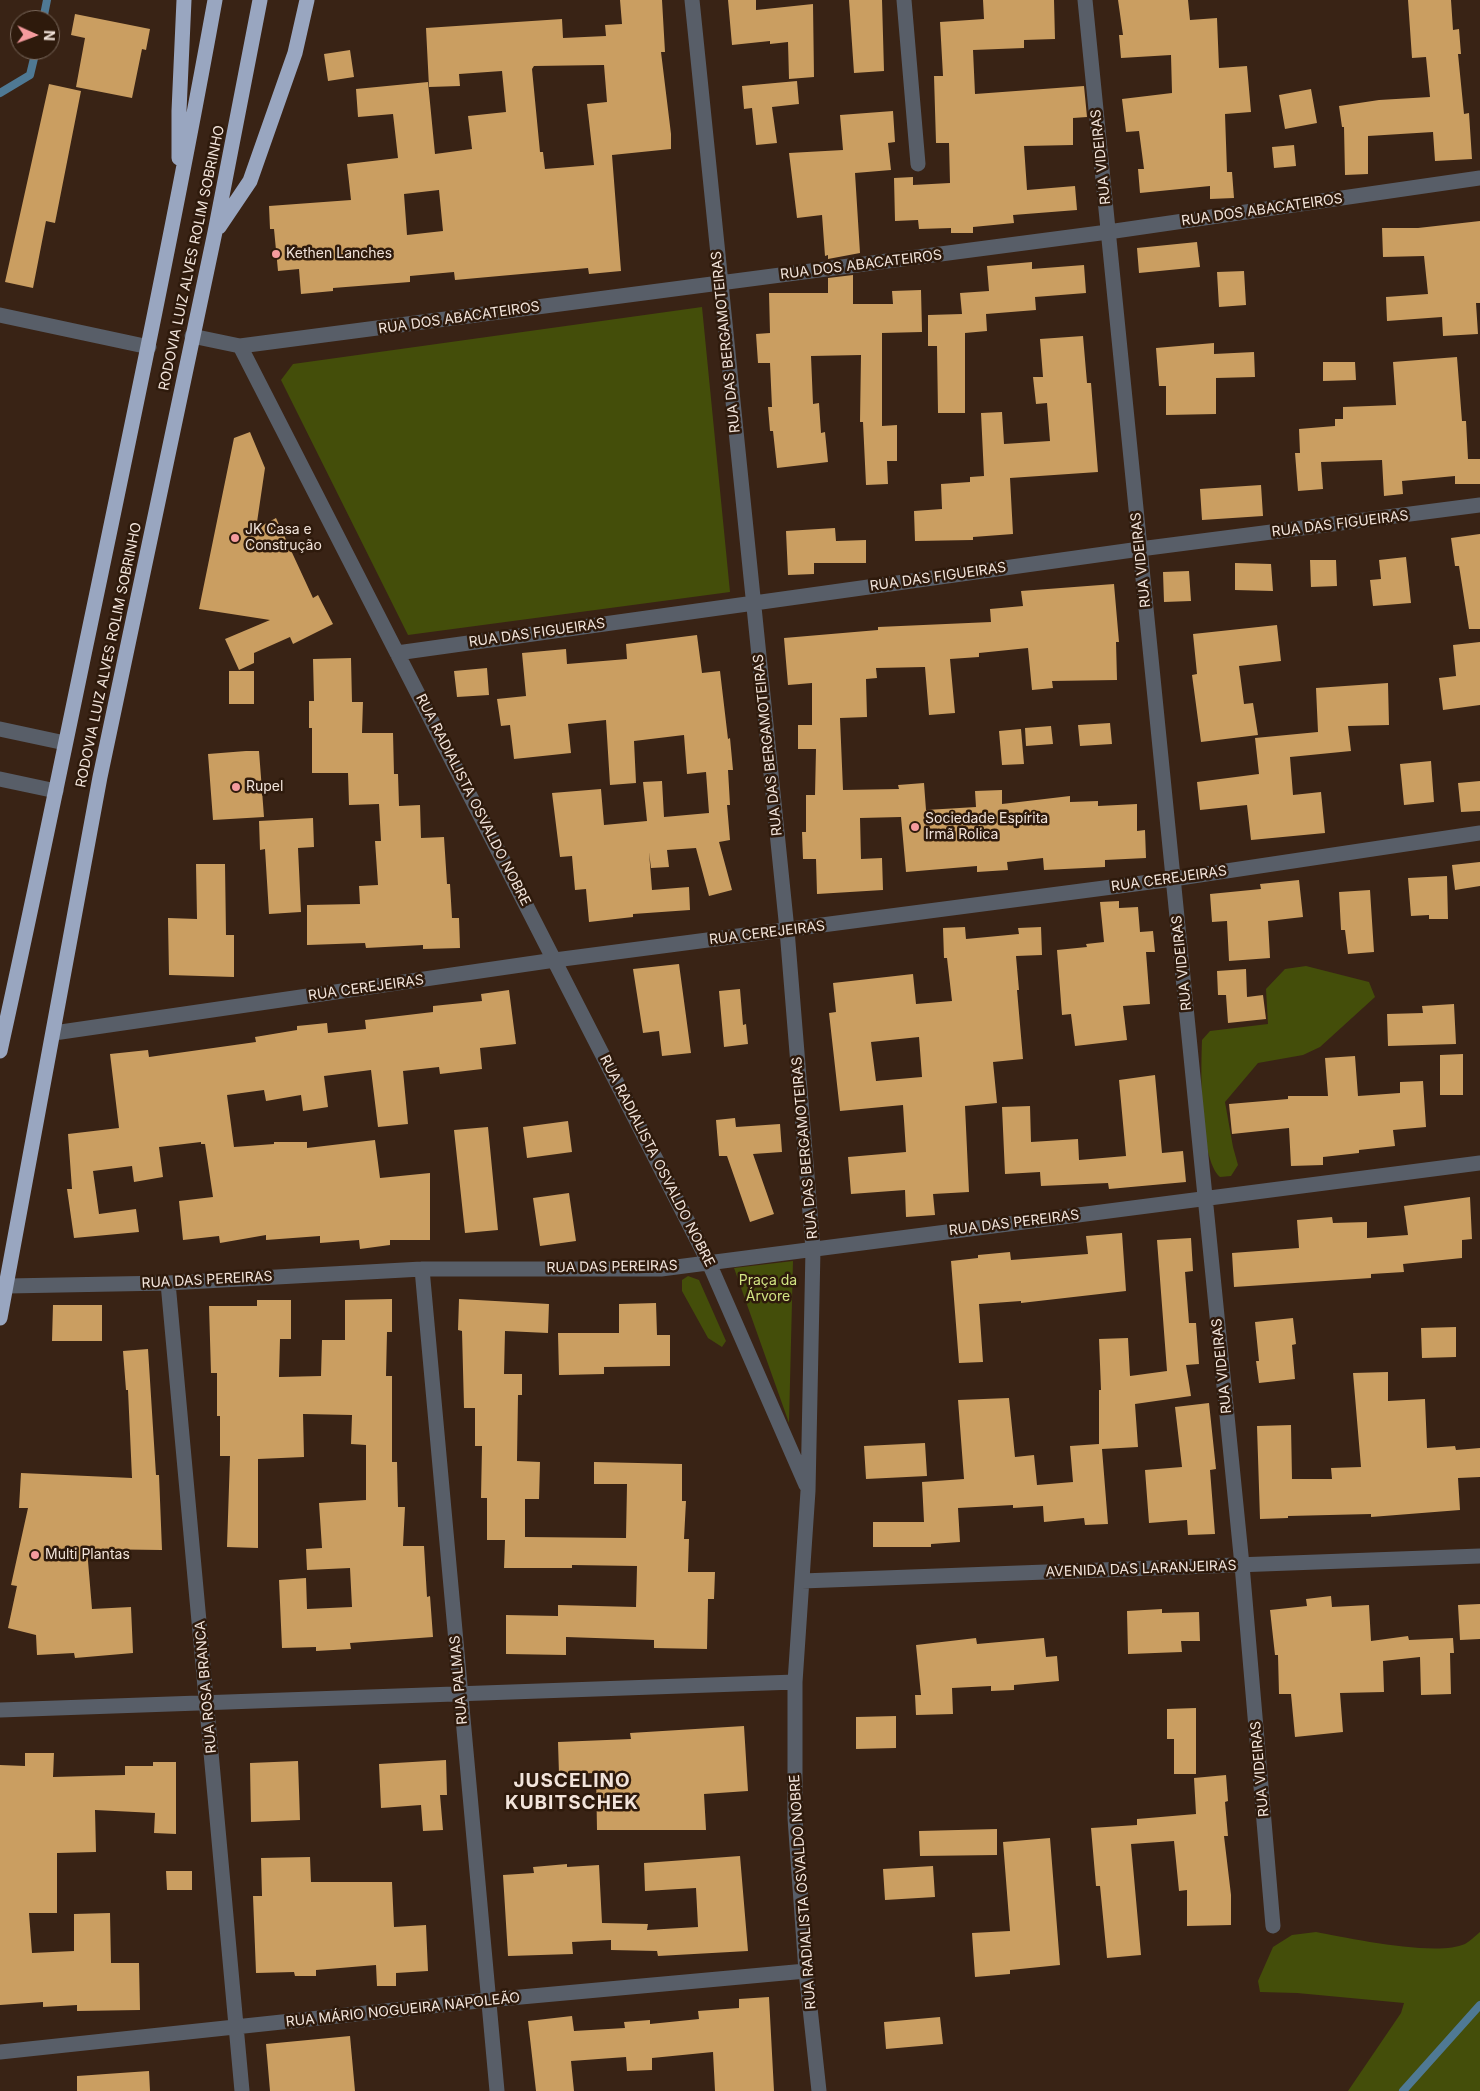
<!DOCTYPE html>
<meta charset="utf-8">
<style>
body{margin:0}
#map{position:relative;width:1480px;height:2091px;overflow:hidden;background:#392315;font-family:Inter,sans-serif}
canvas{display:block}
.north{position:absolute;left:10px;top:10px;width:50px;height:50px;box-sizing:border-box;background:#2e1a0c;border:1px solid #7c6b5f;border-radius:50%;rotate:92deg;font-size:14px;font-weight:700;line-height:20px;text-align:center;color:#f2e4db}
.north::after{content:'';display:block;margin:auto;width:18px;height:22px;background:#f59b9e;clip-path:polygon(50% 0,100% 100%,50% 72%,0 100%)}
</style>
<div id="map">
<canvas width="1480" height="2091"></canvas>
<div class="north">N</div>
</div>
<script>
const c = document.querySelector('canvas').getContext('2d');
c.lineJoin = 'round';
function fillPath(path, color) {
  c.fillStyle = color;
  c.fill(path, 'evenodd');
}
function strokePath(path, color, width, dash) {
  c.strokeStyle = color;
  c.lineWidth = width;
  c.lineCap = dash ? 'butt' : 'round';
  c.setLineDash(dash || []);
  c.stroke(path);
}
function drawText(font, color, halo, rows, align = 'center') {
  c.font = font + ' Inter,sans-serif';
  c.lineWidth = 5;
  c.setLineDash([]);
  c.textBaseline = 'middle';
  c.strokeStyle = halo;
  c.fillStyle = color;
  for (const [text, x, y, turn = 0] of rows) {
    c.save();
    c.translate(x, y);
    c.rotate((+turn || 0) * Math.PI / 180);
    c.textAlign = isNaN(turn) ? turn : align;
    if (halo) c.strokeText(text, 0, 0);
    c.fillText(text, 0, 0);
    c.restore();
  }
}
fillPath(new Path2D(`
 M702 307 730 592 408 635 281 380 293 364Z
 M1306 966 1369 982 1375 997 1320 1047 1303 1055 1258 1063 1225 1102 1233 1147 1238 1165 1231 1176 1220 1177C1199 1158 1201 1069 1202 1040L1210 1031 1268 1024 1266 989 1285 969Z
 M793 1261 789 1423 734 1268Z
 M688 1276 699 1280 726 1341 722 1347 708 1338 682 1291V1280Z
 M1316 1932C1348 1938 1436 1957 1465 1944 1470 1941 1475 1936 1480 1932V2091H1348L1401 2013 1404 2003 1297 1993 1260 1992 1258 1981 1273 1947 1292 1935Z`), '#444e0a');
strokePath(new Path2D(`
 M43 20 47 0
 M0 93 30 75 36 50
 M1403 2091 1480 2005`), '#4f7994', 8);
fillPath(new Path2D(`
 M620 0H662L665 52H661L671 134V149L612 155 621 271 589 274 588 268 455 280 454 272 410 276V282L333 288V291L301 294 299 269 278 271 274 229H270L269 206 351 200 347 164 398 158 393 114 358 117 356 89 428 82 435 154 472 149 468 116 506 112 502 71 459 74 460 86 429 87 426 28 562 19 563 38 606 36 605 25 622 24ZM604 65 607 102 587 104 594 165 545 169 543 152H540L532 69 534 66ZM439 190 443 231 407 235 404 194Z
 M728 0H756V10L813 4 814 77 789 79 788 42 770 44V41L732 45Z
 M849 0H882L884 71 854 73Z
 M983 0H1054L1055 39 1024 40V48L973 50 975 94 1084 86 1087 117 1073 118V145L1024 146 1027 190 1075 186 1077 210 1013 215 1014 223 973 227V233H951V228L919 229 918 220 895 221 894 178 913 177V185L950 183 949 143H936L934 76H943L940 22 984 19Z
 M1118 0H1188L1190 20 1217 18 1219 68 1247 66 1251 112 1225 114 1227 172H1232L1234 198 1210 199V186L1140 193 1138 169H1144L1139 131 1126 132 1122 99 1172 93 1171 55 1121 58 1119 35H1123Z
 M1408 0H1451L1453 30 1459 29 1461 54H1458L1464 114 1469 113 1472 159 1435 161 1433 132 1368 136V174L1345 175 1344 127H1342L1339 106 1379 100 1430 97 1426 57 1412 58Z
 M75 14 150 29 146 50 142 49 132 98 76 87 85 38 71 35Z
 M350 50 354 77 328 81 324 54Z
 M797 81 799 104 772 107 777 143 756 145 752 108 744 109 742 86Z
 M49 84 81 91 55 223 46 221 33 288 5 282Z
 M1311 89 1317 123 1285 129 1279 95Z
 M893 111 895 142 888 143 891 170 855 173 860 253 828 259V255L825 256 822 215 797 218 789 153 843 150 840 115Z
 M1294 145 1296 166 1274 168 1272 147Z
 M1480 221V303H1476L1478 334 1443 336 1442 317 1387 321 1386 297 1428 294 1424 256 1383 257 1382 228H1418Z
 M1197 242 1200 267 1139 273 1137 248Z
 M1032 262V269L1084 265 1086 293 1035 297 1036 310 986 314 987 331 965 333V413H938L937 346H928V315L962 314 960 293 989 291 987 266Z
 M1244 271 1246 305 1219 307 1217 272Z
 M853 275V304H893L892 291 921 290 922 332 882 333V426L897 425V461H887L888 484 866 485 863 422H860L861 355 811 356 813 404 819 403 821 433 825 432 828 462 777 468 773 431H770L768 407H772L770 363H758L756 334 770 333 769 293H828V278Z
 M1083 336 1087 383H1091L1098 472 1010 478 1013 534 973 537V540L915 541 914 511 942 509 941 484 970 482V477L984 476 981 413 1002 412 1004 444 1050 441 1047 403 1036 404 1033 377H1043L1040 339Z
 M1214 343V354L1254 352 1255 377 1216 378V414L1166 415V386H1159L1156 348Z
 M1457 357 1462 421H1466L1468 459H1480V484H1455V476L1402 481 1403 494 1384 496 1382 460 1321 462 1323 489 1298 491 1295 453H1300L1299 429 1335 426V419H1343V407L1396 405 1393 362Z
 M1323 362H1355L1356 380 1323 381Z
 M250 432 265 468 256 529 276 518 313 598 318 595 333 624 293 644 290 637 254 653V663L239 670 225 639 270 620 199 609 234 438Z
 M1261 485 1263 516 1202 520 1200 489Z
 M835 528 836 541 866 540V563H814V574L788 575 786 531Z
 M1480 534V629H1469L1459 566H1455L1451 538Z
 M1406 557 1411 603 1373 606 1370 580 1381 579 1379 560Z
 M1310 560H1336L1337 586 1311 587Z
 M1235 563 1271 564 1273 591 1235 590Z
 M1189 571 1191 601 1164 602 1163 572Z
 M1114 584 1119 642H1116L1117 680 1052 681 1053 688 1032 690 1028 648 979 653V657L950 659 955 713 929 715 925 667 876 668 877 678 866 679 867 717 840 718 843 790 899 789 898 785 924 783 926 810 976 807 975 791 1002 790V804L1070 796V802L1098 801V806L1137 804V831L1145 830 1146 858 1105 860V867L1044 870 1043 858 1007 862 1008 870 977 872V866L906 872 901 817 860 818 861 859 882 858 883 890 817 894 816 859H803L802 832H806V795H815L816 749H798V725H812V683L788 685 784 638 878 630V627L991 622 990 609 1023 606 1021 591Z
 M1277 625 1281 661 1239 666 1244 704 1253 703 1258 735 1201 742 1192 675 1197 674 1193 634Z
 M697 635 702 673 720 671 728 739 730 738 733 770H728L730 805H727L730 840 719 842 732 890 709 896 696 848 667 850 669 867 651 868 649 852 652 890 689 887 690 910 633 914V917L589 922 586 889 575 890 572 856 560 857 552 793 601 789 604 825 647 821 643 782 662 781 664 817 709 813 706 772 687 774 684 735 634 741 636 783 610 785 606 720 568 724 571 753 514 759 510 725 501 726 497 699 526 696 522 653 566 649 567 664 627 659 626 644Z
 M1480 642V705L1443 710 1439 678 1456 676 1453 645Z
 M351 658 352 702H363L362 733H393L394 774H398L399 806 420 805 421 838 444 837 447 884H450L452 918H459L460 948 423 949V945L366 948 365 943 307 945V905L360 904 359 886 378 885 375 841H381L379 804 349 805 348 773H312V728H309V701H314L313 659Z
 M487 668 489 695 457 697 454 671Z
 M229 671H254V704H229Z
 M1388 683 1389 725 1348 726 1351 751 1290 757 1293 795 1321 792 1325 833 1251 840 1247 805 1200 810 1197 782 1259 774 1255 738 1318 732 1316 688Z
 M1110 723 1112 744 1080 746 1078 725Z
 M1051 726 1053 744 1026 746 1025 728Z
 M1021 729 1024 764 1002 765 999 731Z
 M246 751H259L264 817 213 820 208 754Z
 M1431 761 1434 802 1404 805 1400 764Z
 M1480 781V811L1461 812 1458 783Z
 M313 818 314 847 298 848 301 912 269 914 265 849 260 850 259 821Z
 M1480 862V886L1455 890 1452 865Z
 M196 864H225L226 935H234V977L169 975 168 918 197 919Z
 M1447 876 1448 919H1429V915L1411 916 1408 878Z
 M1299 880 1303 917 1268 921 1270 958 1229 961 1227 921 1212 922 1210 894 1261 889 1260 884Z
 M1370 890 1374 952 1348 954 1345 930H1341L1339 892Z
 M1119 901V908L1138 907 1140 932 1153 931 1155 952H1146L1150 1004 1123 1006 1127 1040 1075 1046 1071 1014 1062 1015 1057 950 1087 947 1086 944 1104 942 1100 902Z
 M965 927 966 939 1019 934 1018 928 1041 927 1042 955 1016 956 1019 990H1017L1023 1059 993 1062 997 1103 965 1106 969 1192 933 1194 935 1215 906 1217 905 1190 851 1194 848 1157 906 1152 903 1105 840 1111 829 1013 836 1012 833 983 913 974 916 1004 952 1001 947 958H944L943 928ZM919 1037 922 1077 876 1081 871 1042Z
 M679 964 691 1053 662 1056 659 1031 643 1033 633 969Z
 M1246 969 1247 997 1263 995 1266 1019 1228 1023 1226 995H1218L1217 971Z
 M740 989 743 1025 746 1024 748 1044 724 1047 719 991Z
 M509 990 516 1044 480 1048 482 1069 440 1074 439 1067 403 1071 408 1124 378 1127 371 1070 324 1076 328 1107 303 1111 301 1095 266 1101 264 1090 227 1095 234 1147 274 1144V1142H307V1148L375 1140 380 1178 430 1173V1240H390V1245L360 1249 359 1240 320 1243V1236L266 1240V1235L220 1243 219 1236 183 1240 179 1201 213 1197 205 1144H201V1142L159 1147 163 1177 134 1182 132 1166 93 1171 99 1214 136 1209 139 1232 74 1238 67 1189H72L68 1134 119 1128 110 1054 148 1050 149 1057 256 1042 255 1037 297 1030V1026L327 1023 328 1033 366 1029 365 1020 433 1012V1006L482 1001 481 994Z
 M1454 1004 1456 1044 1388 1046 1387 1014 1423 1013 1422 1006Z
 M1463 1054V1095H1440V1055Z
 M1355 1056 1358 1096 1400 1093V1082L1423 1081 1426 1127 1393 1130 1395 1146 1359 1150V1153L1323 1157V1165L1291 1166 1289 1128 1232 1134 1229 1104 1288 1099V1096H1328L1325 1058Z
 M1155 1075 1162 1153 1183 1151 1186 1182 1109 1189 1108 1183 1041 1186 1040 1172 1005 1174 1002 1107 1030 1106 1031 1142 1078 1139 1079 1160 1126 1156 1119 1080Z
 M735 1118 736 1127 780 1124 782 1152 753 1154 774 1214 750 1222 727 1156H719L716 1120Z
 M568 1121 572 1152 527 1158 523 1127Z
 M488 1127 498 1230 465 1233 454 1130Z
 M569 1193 576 1241 540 1246 533 1198Z
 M1470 1197 1472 1239 1462 1240V1258L1403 1264 1404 1272 1371 1274V1278L1234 1287 1232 1253 1299 1248 1297 1220 1332 1217 1333 1223 1367 1222V1238L1408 1235 1404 1206Z
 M1122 1233 1126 1291 1021 1303V1301L979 1304 983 1362 959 1363 951 1261 978 1258V1255L1010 1252 1011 1260 1088 1254 1086 1236Z
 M1191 1238 1193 1271 1185 1272 1189 1323H1196L1199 1364 1186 1365 1191 1396 1135 1404 1138 1447 1102 1449 1108 1524 1085 1525 1084 1518 1044 1522 1043 1506 1013 1508V1505L958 1508 960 1542 931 1544V1547H873V1522H924L922 1482 964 1479 958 1400 1009 1398 1015 1457 1034 1455 1037 1485 1073 1482 1070 1446 1099 1444V1390H1101L1099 1339 1128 1338 1130 1376 1167 1371 1157 1240Z
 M392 1299V1332H387L386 1376H392V1462H397L398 1507H405L403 1546H424L427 1597 430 1596 433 1637 350 1643 351 1649 316 1651V1647L282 1648 279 1580 306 1578 307 1609 352 1607 350 1568 307 1570 306 1549 322 1548 319 1503 366 1500V1445L351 1444 352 1415 303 1414 304 1457 258 1459V1548L227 1547 230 1456H220V1416H217V1373H211L209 1306H257V1300H291V1339H280L279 1377 321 1376 322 1340H345V1300Z
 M459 1299 549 1304 548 1333 505 1331 504 1374H522V1395H518L517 1461 540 1462 539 1499H525V1537L626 1538 627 1484H594V1462L682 1464V1501H686L684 1539H689L688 1572H715L714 1599H708L707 1649 654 1648V1640L566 1637V1655L506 1654V1615L558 1616V1605L636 1607 637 1566 572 1565V1568H504L505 1540H487V1498H481L482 1446H475V1408H464L462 1331 458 1330Z
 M656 1303 657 1335H670V1366L604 1367V1374L559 1375 558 1333H619V1304Z
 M53 1305H102V1341H52Z
 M1293 1318 1296 1344 1292 1345 1295 1379 1259 1383 1256 1361H1259L1255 1322Z
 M1456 1327V1357L1422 1358 1421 1328Z
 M148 1349 156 1475H159L162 1550 87 1549 92 1609 131 1607 133 1653 75 1658 74 1653 37 1655 36 1635 8 1628 17 1586 11 1585 28 1508H19L21 1473 132 1478 128 1390H126L123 1351Z
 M1388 1372V1401L1425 1399 1427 1448 1455 1446 1456 1450 1480 1448V1477L1458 1478 1460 1510 1371 1517V1514L1288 1516V1518L1260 1519 1257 1426 1291 1425 1292 1479H1332L1331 1468 1361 1467 1353 1373Z
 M1209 1403 1216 1469 1210 1470 1215 1534 1188 1535 1187 1520 1149 1523 1145 1470 1182 1467 1175 1407Z
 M925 1443 927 1476 866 1479 864 1446Z
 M1331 1596 1332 1607 1369 1605 1371 1641 1408 1636 1409 1640 1453 1638 1454 1653H1450L1451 1694 1421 1695 1420 1657 1383 1661 1384 1692 1340 1693 1343 1732 1295 1737 1291 1694H1279L1278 1655H1275L1270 1610 1307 1606 1306 1599Z
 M1480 1604V1639L1460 1640 1458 1605Z
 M1162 1609V1613L1199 1612 1200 1641H1181L1182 1652 1128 1654 1127 1611Z
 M976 1638 977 1644 1044 1638 1046 1657 1057 1656 1059 1681 1014 1685V1690L991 1691V1686L952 1688 953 1714 916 1715 915 1695H921L916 1645Z
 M1196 1708V1774H1174V1739H1167V1709Z
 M896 1716V1748L856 1749V1717Z
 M744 1726 748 1791 704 1794 706 1830H597L596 1773 559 1774 558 1742 631 1739 630 1733Z
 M25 1753H54L53 1777 125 1775V1766H153V1762H176V1834L154 1833 155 1813 95 1810 96 1852 57 1853V1913H29L32 1953 74 1951V1914L110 1913 111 1963H139L140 2010 77 2011V2005L43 2007V2002L0 2005V1765L25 1766Z
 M446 1760 447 1795H440L443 1830 423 1831 421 1805 381 1808 379 1764Z
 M298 1761 300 1820 251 1822 250 1763Z
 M1226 1775 1228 1801 1225 1802 1228 1836H1224L1231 1895V1925L1187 1926V1890L1179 1891 1174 1841 1131 1844 1141 1955 1107 1958 1100 1886H1096L1091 1828 1137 1825V1819L1196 1814 1194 1778Z
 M997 1829V1855L920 1856 919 1831Z
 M1050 1838 1060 1965 1010 1970V1974L975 1977 972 1933 1010 1931 1003 1842Z
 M740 1856 748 1951 658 1956 657 1951 611 1950V1940L572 1942 573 1954 508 1956 503 1875 534 1873 533 1867 567 1864V1867L599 1865 602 1923 648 1924 647 1930 698 1927 696 1888 645 1891 644 1863Z
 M310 1857 311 1882H392L394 1927 426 1925 428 1971 396 1973V1986H377L376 1965 316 1970V1976H295L294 1972 256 1973 253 1896H262L261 1858Z
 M933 1866 935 1897 885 1900 883 1869Z
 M166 1871H192V1890H167Z
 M769 1997 774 2091H715L713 2052 652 2058V2070L627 2071 626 2057 571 2061 574 2091H536L528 2021 572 2016 574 2031 625 2028 624 2022 650 2020V2024L699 2019 698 2011 739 2008V1999Z
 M940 2017 943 2044 886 2049 884 2022Z
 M350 2036 355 2091H270L266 2044Z
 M149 2071 150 2091H77V2076Z`), '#ca9e61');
strokePath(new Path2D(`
 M692 0 787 930 813 1249 808 1491 795 1682V1818L806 1971 819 2091
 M904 0 918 164
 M1085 0 1242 1565 1273 1926
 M0 315 149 347
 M192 336 240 346 1108 232 1480 178
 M240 346 709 1263 806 1485
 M397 653 1140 549 1480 505
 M0 729 65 743
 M0 779 56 791
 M54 1033 555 960 1173 879 1480 833
 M422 1269 497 2091
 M168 1283 242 2091
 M7 1286 168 1283 422 1269H661L1480 1163
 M802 1581 1480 1556
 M0 1710 795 1682
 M0 2052 488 2000 806 1971`), '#585e68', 15);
strokePath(new Path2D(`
 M179 158V111L184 0
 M219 227 250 181 295 53 307 0
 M0 1051C30 916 58 780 86 645 131 430 176 216 215 0
 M0 1318 100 777 215 232 260 0`), '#99a6c0', 15);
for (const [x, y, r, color] of [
 [276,254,5,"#f59b9e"],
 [235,538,5,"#f59b9e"],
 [236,787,5,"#f59b9e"],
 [915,827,5,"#f59b9e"],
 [35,1555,5,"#f59b9e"]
]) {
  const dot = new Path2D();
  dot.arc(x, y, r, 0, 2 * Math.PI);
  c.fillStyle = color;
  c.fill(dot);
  strokePath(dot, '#2e1a0c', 2);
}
drawText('14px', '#f2e4db', '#2e1a0c', [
 ["RUA VIDEIRAS",1101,157,-96],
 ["RUA DOS ABACATEIROS",1262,210,-8],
 ["RODOVIA LUIZ ALVES ROLIM SOBRINHO",192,258,-78],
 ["RUA DOS ABACATEIROS",861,265,-7],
 ["RUA DOS ABACATEIROS",459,318,-8],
 ["RUA DAS BERGAMOTEIRAS",726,342,-96],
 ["RUA DAS FIGUEIRAS",1340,524,-7],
 ["RUA VIDEIRAS",1141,560,-96],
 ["RUA DAS FIGUEIRAS",938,577,-8],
 ["RUA DAS FIGUEIRAS",537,633,-8],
 ["RODOVIA LUIZ ALVES ROLIM SOBRINHO",109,655,-78],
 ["RUA DAS BERGAMOTEIRAS",768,745,-96],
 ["RUA RADIALISTA OSVALDO NOBRE",473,800,63],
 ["RUA CEREJEIRAS",1169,879,-8],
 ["RUA CEREJEIRAS",767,933,-7],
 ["RUA VIDEIRAS",1182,963,-96],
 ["RUA CEREJEIRAS",366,988,-8],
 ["RUA DAS BERGAMOTEIRAS",805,1148,-95],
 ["RUA RADIALISTA OSVALDO NOBRE",657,1161,63],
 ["RUA DAS PEREIRAS",1014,1223,-7],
 ["RUA DAS PEREIRAS",612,1267,-1],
 ["RUA DAS PEREIRAS",207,1280,-3],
 ["RUA VIDEIRAS",1222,1366,-96],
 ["AVENIDA DAS LARANJEIRAS",1141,1569,-2],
 ["RUA PALMAS",459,1680,-95],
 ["RUA ROSA BRANCA",206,1687,-95],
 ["RUA VIDEIRAS",1260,1769,-95],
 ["RUA RADIALISTA OSVALDO NOBRE",803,1892,-94],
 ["RUA MÁRIO NOGUEIRA NAPOLEÃO",403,2010,-6]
]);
drawText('14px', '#f2e4db', '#2e1a0c', [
 ["Kethen Lanches",286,254],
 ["JK Casa e",245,530],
 ["Construção",245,546],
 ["Rupel",246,787],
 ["Sociedade Espírita",925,819],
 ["Irmã Rolica",925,835],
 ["Multi Plantas",45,1555]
], 'left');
drawText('14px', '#d1e382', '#2e1a0c', [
 ["Praça da",768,1281],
 ["Árvore",768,1297]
]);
c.letterSpacing = '1px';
drawText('bold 19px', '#f2e4db', '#2e1a0c', [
 ["JUSCELINO",572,1781],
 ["KUBITSCHEK",572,1803]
]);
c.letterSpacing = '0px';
</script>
